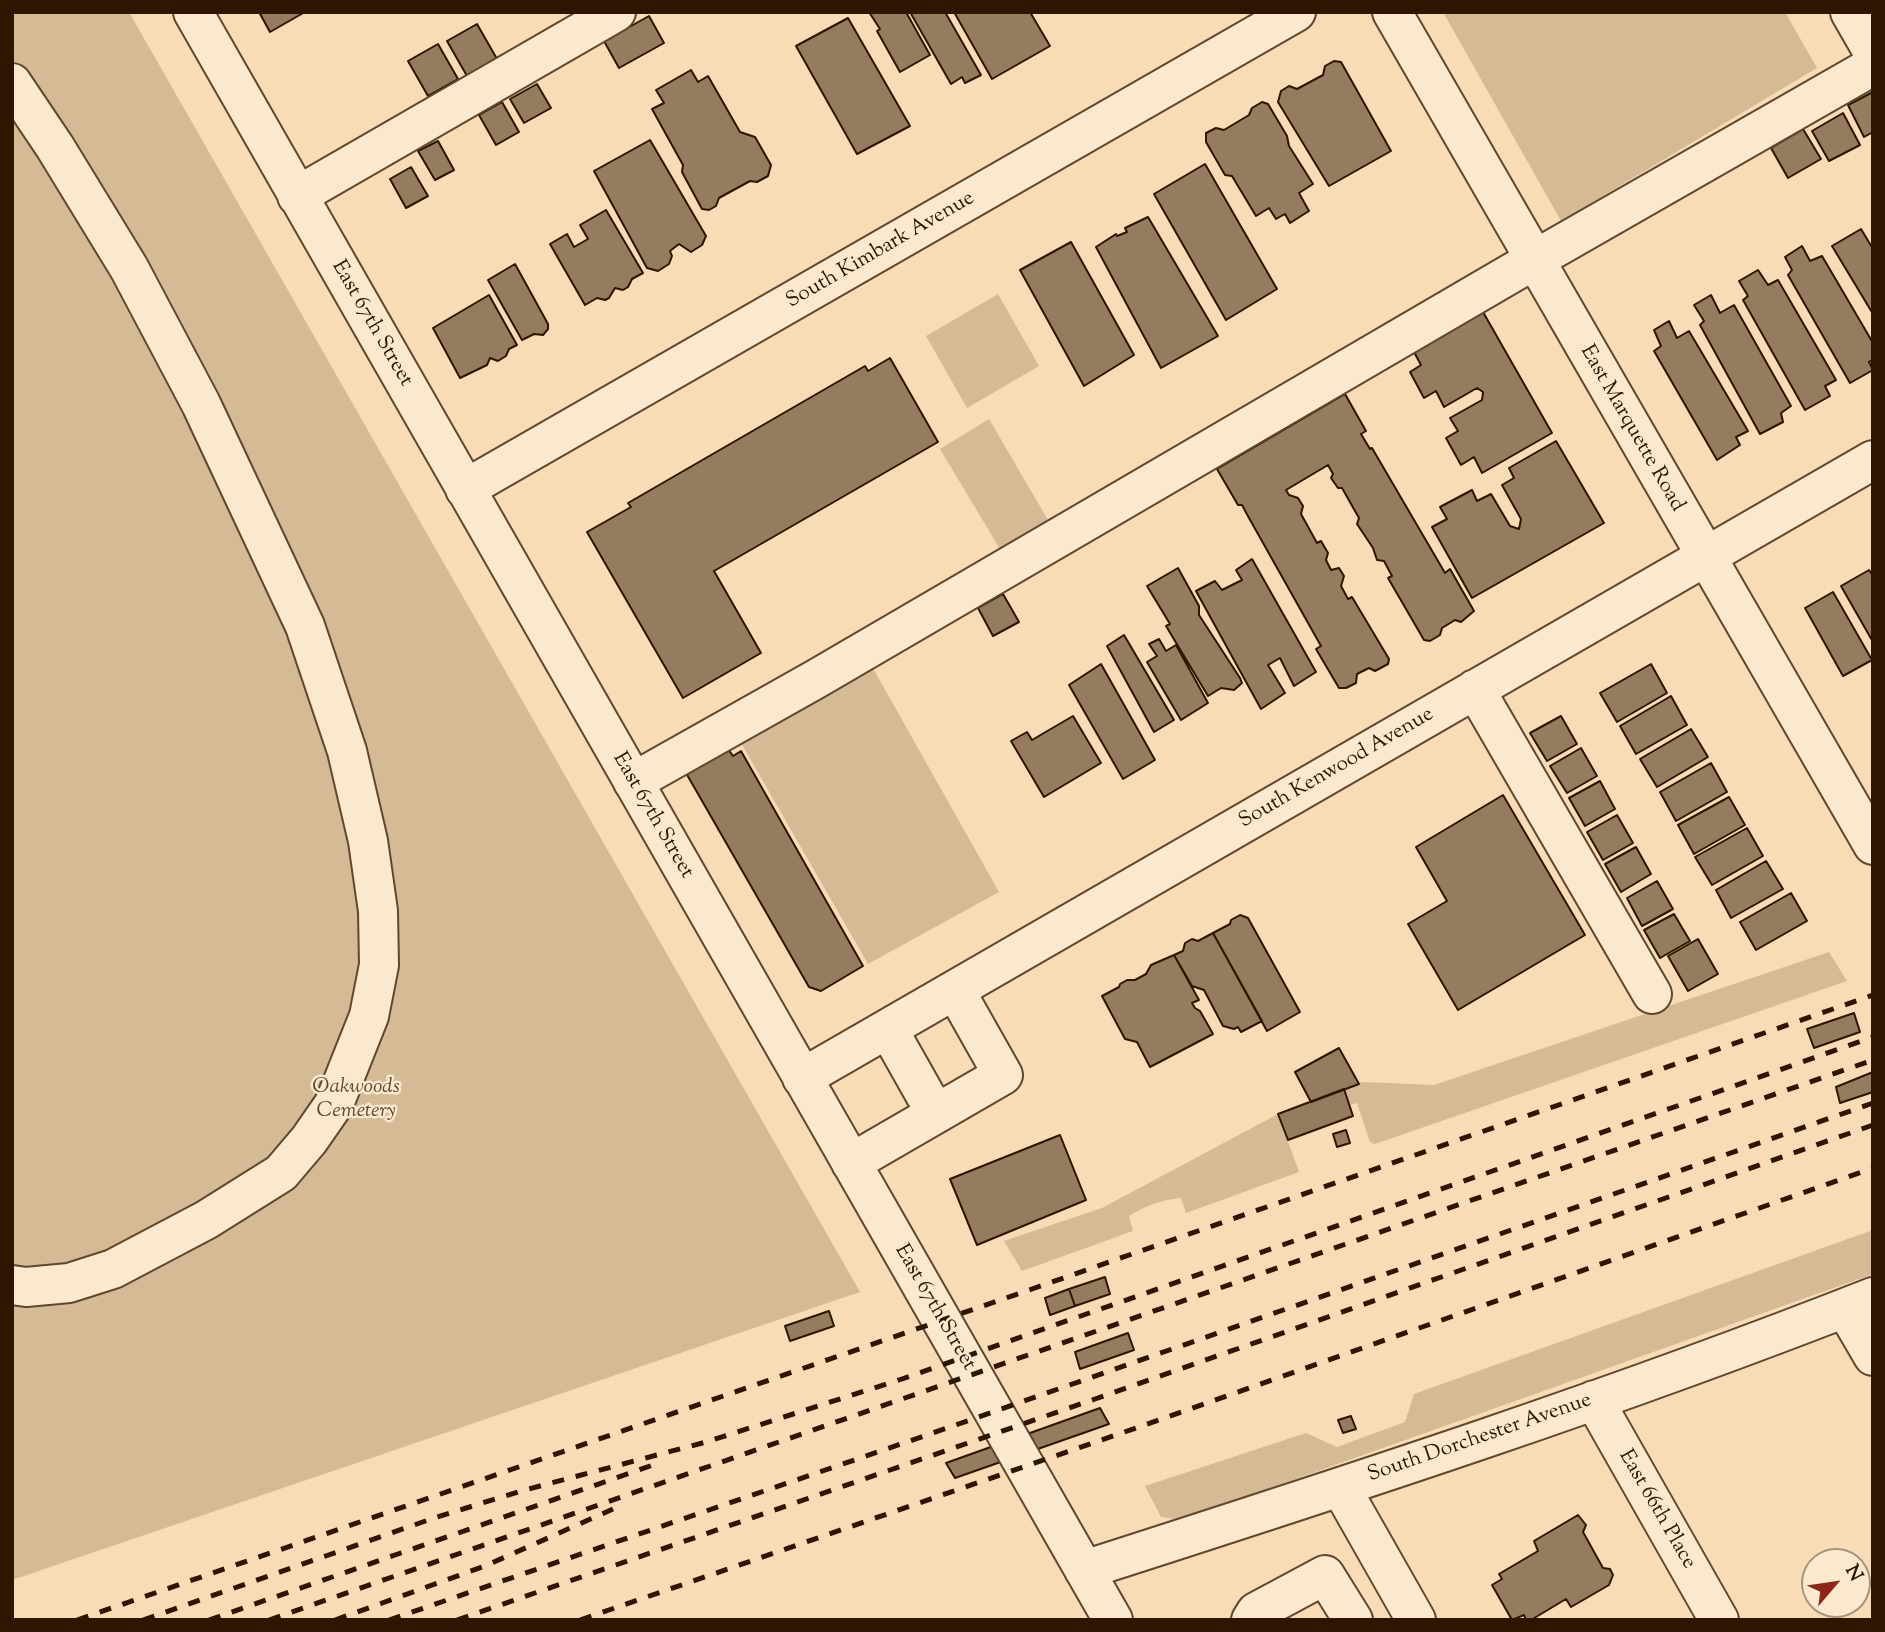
<!DOCTYPE html>
<style>
body{margin:0}
#map{position:relative;width:1885px;height:1632px;overflow:hidden;background:#f7dcb5;font-family:"Sorts Mill Goudy",serif}
canvas{display:block}
.frame{position:absolute;inset:0;border:14px solid #2d1500;pointer-events:none}
.north{position:absolute;left:1801px;top:1548px;width:70px;height:70px;box-sizing:border-box;background:#fae8cf;border:2px solid #a8947c;border-radius:50%;rotate:61deg;font-size:19px;font-weight:700;line-height:28px;text-align:center;color:#2d1500}
.north::after{content:'';display:block;margin:auto;width:24px;height:32px;background:#8f2418;clip-path:polygon(50% 0,100% 100%,50% 72%,0 100%)}
</style>
<div id="map">
<canvas width="1885" height="1632"></canvas>
<div class="frame"></div>
<div class="north">N</div>
</div>
<script>
const c = document.querySelector('canvas').getContext('2d');
c.lineJoin = 'round';
function fillPath(path, color) {
  c.fillStyle = color;
  c.fill(path, 'evenodd');
}
function strokePath(path, color, width, dash) {
  c.strokeStyle = color;
  c.lineWidth = width;
  c.lineCap = dash ? 'butt' : 'round';
  c.setLineDash(dash || []);
  c.stroke(path);
}
function drawText(font, color, halo, rows, align = 'center') {
  c.font = font + ' "Sorts Mill Goudy",serif';
  c.lineWidth = 5;
  c.setLineDash([]);
  c.textBaseline = 'middle';
  c.strokeStyle = halo;
  c.fillStyle = color;
  for (const [text, x, y, turn = 0] of rows) {
    c.save();
    c.translate(x, y);
    c.rotate((+turn || 0) * Math.PI / 180);
    c.textAlign = isNaN(turn) ? turn : align;
    if (halo) c.strokeText(text, 0, 0);
    c.fillText(text, 0, 0);
    c.restore();
  }
}
fillPath(new Path2D(`
 M12 12H129L860 1292 12 1580Z
 M1443 12H1785L1817 68 1561 221Z
 M998 294 1039 366 967 408 926 336Z
 M989 419 1048 520 1000 549 940 449Z
 M870 663 999 892 868 964 737 736Z
 M1829 952 1847 981 1375 1144 1370 1142 1357 1103 1349 1105 1344 1089 1362 1082 1434 1085Z
 M1278 1114 1299 1172 1186 1213 1181 1198C1161 1200 1147 1205 1129 1216L1133 1231 1022 1271 1004 1241 1102 1208Z
 M1873 1230V1274L1180 1520 1161 1517 1145 1486 1306 1433 1337 1447 1405 1422 1414 1394Z`), '#d5ba96');
const building = new Path2D(`
 M259 12H305L270 32Z
 M869 12H906L930 55 900 72 877 31 880 29Z
 M910 12H945L981 75 965 83 962 77 951 84Z
 M954 12H1030L1050 46 992 79Z
 M649 16 664 43 619 68 604 41Z
 M848 18 910 126 857 154 796 46Z
 M477 24 497 59 467 76 447 41Z
 M438 44 458 79 428 96 408 61Z
 M1334 61 1341 62 1391 151 1329 186 1278 102 1281 91 1289 86 1297 89 1323 75 1325 66Z
 M691 70 698 82 708 76 740 132 755 137 771 165 768 176 757 182 750 181 719 198 716 206 709 210 702 209 682 172 683 165 652 109 664 103 656 90Z
 M537 84 551 108 524 123 510 99Z
 M1873 92V132L1864 137 1848 105Z
 M502 102 519 132 496 145 479 115Z
 M1262 102 1268 104 1287 136 1289 146 1313 184 1299 193 1309 211 1290 223 1285 214 1276 219 1269 208 1256 216 1232 176 1225 175 1206 142V133L1216 128 1224 130 1249 115 1252 108Z
 M1843 113 1860 145 1829 161 1812 131Z
 M1803 129 1821 159 1788 178 1771 148Z
 M650 140 706 236 702 245 691 252 679 244 670 251 672 256 669 264 658 271 647 268 594 171Z
 M438 141 454 170 435 180 418 151Z
 M1205 164 1277 289 1226 320 1154 194Z
 M411 167 428 196 406 208 390 179Z
 M606 210 643 273 632 279 628 287 623 290 615 288 609 298 605 300 597 298 585 305 550 244 567 234 574 247 588 239 580 225Z
 M1148 217 1218 336 1161 368 1096 247 1116 234 1117 236 1127 232 1125 228Z
 M1861 229 1873 249V314L1832 246Z
 M1071 242 1134 355 1084 386 1020 270Z
 M1802 246 1810 261 1822 256 1873 343V360L1869 362 1873 370 1850 383 1788 275 1792 270 1785 257Z
 M515 264 548 324V329L543 335 534 334 522 340 488 280Z
 M1758 270 1768 285 1778 280 1836 380 1825 386 1830 396 1805 410 1743 300 1748 296 1739 281Z
 M489 295 517 345 509 349 506 356 498 361 490 358 487 365 460 378 433 328Z
 M1711 295 1720 313 1734 305 1791 406 1781 413 1783 422 1760 434 1700 325 1704 321 1694 305Z
 M1483 312 1552 433 1482 473 1474 457 1461 465 1446 438 1458 431 1450 418 1482 400 1483 392 1477 388 1444 407 1436 391 1424 398 1410 372 1421 365 1414 352Z
 M1669 321 1677 338 1689 331 1748 431 1736 437 1740 445 1717 460 1654 351 1661 346 1654 330Z
 M890 358 938 442 714 571 761 653 683 698 587 532 631 507 628 503 865 366 868 371Z
 M1345 394 1366 431 1361 434 1370 449 1372 448 1445 573 1450 569 1474 611 1461 622 1455 620 1442 628 1440 635 1430 641 1424 640 1388 578 1392 576 1384 561 1377 560 1373 548 1357 524 1359 518 1342 488H1338L1331 478 1333 474 1328 465 1286 490 1289 495 1298 498 1303 506 1301 514 1317 543 1321 541 1328 553 1326 560 1331 570 1339 568 1344 576 1341 586 1348 599 1352 597 1389 659 1388 664 1375 671 1369 668 1357 674 1356 683 1346 688H1339L1316 649 1321 646 1249 518 1242 505H1238L1217 469Z
 M1556 441 1604 523 1472 598 1432 527 1447 519 1440 507 1472 490 1477 501 1491 494 1510 526 1519 529 1521 519 1502 485 1514 478 1509 468Z
 M1252 559 1316 672 1294 686 1280 658 1268 665 1285 693 1261 709 1196 591 1215 581 1222 590 1242 580 1236 570Z
 M1178 568 1199 606V615L1240 678 1242 683 1234 690 1221 688 1208 696 1166 626 1170 624 1147 586Z
 M1869 570 1873 576V642L1841 586Z
 M1833 592 1872 660 1843 676 1805 608Z
 M1003 594 1019 622 993 636 978 608Z
 M1124 635 1174 720 1154 732 1107 646Z
 M1159 639 1166 651 1176 645 1208 703 1181 720 1147 662 1157 656 1149 644Z
 M1101 664 1155 760 1123 779 1069 685Z
 M1651 664 1667 693 1617 722 1600 693Z
 M1671 696 1687 725 1636 754 1620 726Z
 M1073 716 1101 763 1044 797 1011 741 1027 732 1032 740Z
 M1561 716 1577 744 1547 761 1530 733Z
 M1691 729 1708 757 1657 787 1640 759Z
 M1581 748 1597 776 1567 793 1550 766Z
 M728 749 733 756 741 751 863 966 821 991 809 987 686 773Z
 M1711 763 1727 792 1676 821 1660 792Z
 M1600 781 1615 809 1585 826 1569 798Z
 M1503 795 1585 935 1458 1010 1408 924 1447 901 1416 847Z
 M1729 797 1745 825 1694 854 1678 825Z
 M1617 815 1633 843 1603 860 1587 832Z
 M1747 828 1763 856 1712 885 1695 857Z
 M1636 847 1651 874 1621 892 1605 864Z
 M1766 861 1783 889 1731 918 1716 890Z
 M1657 881 1673 909 1642 926 1627 898Z
 M1791 893 1807 921 1756 950 1740 922Z
 M1674 914 1690 941 1660 958 1644 930Z
 M1240 915 1248 918 1300 1012 1267 1031 1213 933 1230 924 1231 920Z
 M1213 933 1262 1021 1241 1032 1238 1027 1234 1029 1223 1026 1204 990 1192 986 1174 955 1183 951 1185 943 1192 939 1198 941Z
 M1698 939 1718 974 1688 991 1668 956Z
 M1174 955 1199 1000 1192 1003 1195 1008 1200 1011 1213 1034 1150 1067 1137 1042 1125 1039 1102 996 1119 987 1120 984 1127 980H1135L1146 974 1151 965Z
 M1854 1013 1860 1032 1814 1048 1807 1029Z
 M1339 1048 1359 1084 1311 1102 1295 1072Z
 M1873 1072V1092L1840 1103 1836 1087Z
 M1344 1089 1353 1116 1288 1140 1278 1114Z
 M1346 1130 1350 1143 1337 1147 1333 1134Z
 M1060 1135 1086 1200 977 1245 950 1179Z
 M1105 1277 1110 1294 1075 1306 1069 1289Z
 M1069 1289 1075 1306 1050 1315 1045 1298Z
 M829 1311 834 1326 790 1341 785 1326Z
 M1128 1333 1134 1350 1080 1369 1075 1352Z
 M1100 1408 1109 1424 955 1478 946 1463Z
 M1351 1416 1356 1429 1343 1433 1338 1420Z
 M1578 1515 1586 1525 1583 1532 1603 1568 1610 1569 1613 1575 1609 1585 1571 1607 1566 1599 1531 1620H1526L1524 1615 1512 1620 1492 1585 1502 1579 1499 1574 1538 1551 1534 1541Z`);
fillPath(building, '#967c5e');
strokePath(building, '#2d1500', 2);
const minor = new Path2D(`
 M193 12 1113 1620
 M1392 12 1873 845
 M1850 12 1873 52
 M12 83 55 147 129 268 201 404 305 626 347 751 368 841 378 911 379 965 369 1016 334 1104 309 1140 281 1173 206 1220 113 1269 69 1283 26 1287 12 1285
 M297 196 616 12
 M465 489 1296 12
 M1475 689 1652 994
 M633 782 816 679 1534 260 1873 66
 M888 1029 936 1114
 M802 1078 1873 460
 M851 1163 1003 1075 955 990
 M1845 1308 1873 1356
 M1594 1400 1719 1620
 M1341 1488 1416 1620
 M1084 1570C1349 1485 1614 1399 1873 1297
 M1251 1620 1256 1612 1325 1575 1353 1620`);
strokePath(minor, '#60472d', 42);
strokePath(minor, '#fae8cf', 38);
strokePath(new Path2D(`
 M77 1620 1032 1289 1873 995
 M143 1620 434 1518 521 1491 706 1442 899 1380 1873 1037
 M209 1620 653 1465
 M269 1620 1873 1060
 M335 1620 485 1566 613 1509
 M389 1620 930 1434 1873 1103
 M457 1620 1095 1399 1873 1125
 M580 1620 1116 1435 1873 1168`), '#2d1500', 5, [12, 12]);
drawText('21px', '#2d1500', '#fae8cf', [
 ["South Kimbark Avenue",881,251,-30],
 ["East 67th Street",371,324,60],
 ["East Marquette Road",1631,429,60],
 ["South Kenwood Avenue",1337,769,-30],
 ["East 67th Street",652,816,60],
 ["East 67th Street",934,1308,60],
 ["South Dorchester Avenue",1480,1439,-19],
 ["East 66th Place",1656,1510,60]
]);
drawText('italic 21px', '#5f472d', '#fae8cf', [
 ["Oakwoods",356,1088],
 ["Cemetery",356,1112]
]);
</script>
